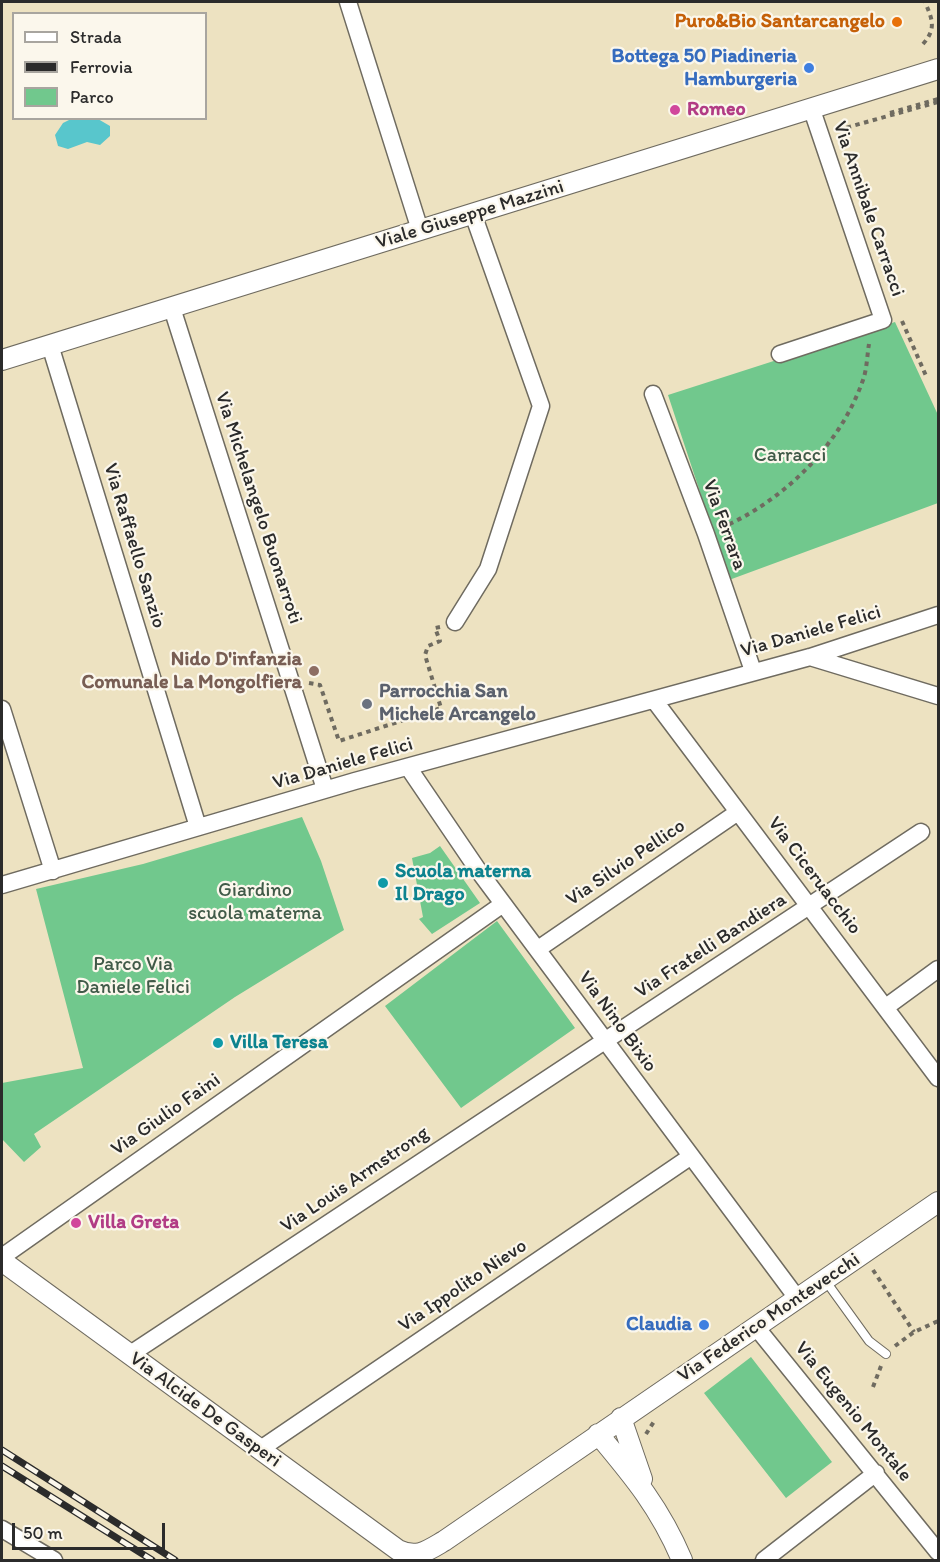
<!DOCTYPE html>
<style>
body{margin:0}
#map{position:relative;width:940px;height:1562px;overflow:hidden;background:#ede2c1;font-family:Itim,sans-serif}
canvas{display:block}
.frame{position:absolute;inset:0;border:3px solid #2b2b2b;pointer-events:none}
.legend{position:absolute;left:12px;top:12px;width:195px;height:108px;box-sizing:border-box;background:#fbf7ec;border:2px solid #a8a59f;margin:0;padding:8px 10px;list-style:none;font-size:18px;color:#2b2b2b}
.legend li{display:flex;align-items:center;gap:12px;height:30px}
.legend b{width:30px;border:2px solid #a8a59f}
.scale{position:absolute;left:12px;top:1523px;width:153px;height:27px;box-sizing:border-box;border:3px solid #2b2b2b;border-top:0;padding-left:8px;font-size:18px;line-height:21px;white-space:nowrap;color:#2b2b2b;-webkit-text-stroke:4px #fbf7ec;paint-order:stroke}
</style>
<div id="map">
<canvas width="940" height="1562"></canvas>
<div class="frame"></div>
<ul class="legend">
<li><b style="height:8px;background:#fff"></b>Strada</li>
<li><b style="height:8px;background:#2b2b2b"></b>Ferrovia</li>
<li><b style="height:16px;background:#71c88d"></b>Parco</li>
</ul>
<div class="scale">50 m</div>
</div>
<script>
const c = document.querySelector('canvas').getContext('2d');
c.lineJoin = 'round';
function fillPath(path, color) {
  c.fillStyle = color;
  c.fill(path, 'evenodd');
}
function strokePath(path, color, width, dash) {
  c.strokeStyle = color;
  c.lineWidth = width;
  c.lineCap = dash ? 'butt' : 'round';
  c.setLineDash(dash || []);
  c.stroke(path);
}
function drawText(font, color, halo, rows, align = 'center') {
  c.font = font + ' Itim,sans-serif';
  c.lineWidth = 4.5;
  c.setLineDash([]);
  c.textBaseline = 'middle';
  c.strokeStyle = halo;
  c.fillStyle = color;
  for (const [text, x, y, turn = 0] of rows) {
    c.save();
    c.translate(x, y);
    c.rotate((+turn || 0) * Math.PI / 180);
    c.textAlign = isNaN(turn) ? turn : align;
    if (halo) c.strokeText(text, 0, 0);
    c.fillText(text, 0, 0);
    c.restore();
  }
}
fillPath(new Path2D(`
 M895 322 938 415V503L729 580 668 395Z
 M302 817 321 861 344 930 235 997 34 1134 41 1147 24 1162 2 1139V1083L83 1068 36 889 143 864Z
 M440 846 480 903 432 934 419 919 423 917 412 858 430 853Z
 M497 921 575 1028 461 1108 385 1006Z
 M751 1357 832 1462 786 1498 704 1393Z`), '#71c88d');
fillPath(new Path2D(`
 M71 119H98L110 126V136L100 145 87 142 68 149 58 146 55 135 63 123Z`), '#58c6cc');
const service = new Path2D(`
 M825 1280 869 1341 886 1354`);
const minor = new Path2D(`
 M348 2 420 230
 M172 308 325 789
 M50 345 198 827
 M780 354 883 320 812 110
 M653 394 706 534 753 671
 M455 622 488 569 541 406 473 214
 M810 657 938 696
 M654 700 938 1078
 M2 709 53 871
 M408 767 478 870 797 1298
 M2 885 355 781 810 657 938 615
 M538 949 738 812
 M886 1007 938 969
 M2 1257 503 904
 M756 1327 938 1552
 M129 1355 921 832
 M259 1450 690 1157
 M2 1529 54 1560
 M764 1560 876 1473`);
const tertiary = new Path2D(`
 M2 360 938 69
 M2 1261 398 1550C417 1559 427 1551 444 1541L938 1202
 M621 1418 642 1479
 M598 1434C634 1477 660 1508 682 1560`);
strokePath(service, '#6f6b60', 10);
strokePath(minor, '#6f6b60', 19);
strokePath(tertiary, '#6f6b60', 22);
strokePath(new Path2D(`
 M923 44C937 28 932 19 925 2
 M890 113 938 99
 M838 130 938 102
 M902 321 927 378
 M721 528C783 501 840 446 863 380 867 369 867 356 869 344
 M309 683 320 685 339 741 441 708 425 655 428 646 440 641 435 628 440 627
 M873 1270 914 1332
 M895 1346 914 1332 938 1321
 M873 1387 881 1366
 M646 1434 655 1420`), '#6f6b60', 4, [4.5, 4.5]);
strokePath(service, '#fff', 8);
strokePath(minor, '#fff', 16);
strokePath(tertiary, '#fff', 20);
const rail = new Path2D(`
 M2 1450 175 1560
 M2 1466 152 1560`);
strokePath(rail, '#2b2b2b', 7);
strokePath(rail, '#fbf7ec', 4.5, [14]);
for (const [x, y, r, color] of [
 [897,22,6,"#e8710a"],
 [809,68,6,"#3f7fe0"],
 [675,110,6,"#d1479c"],
 [314,671,6,"#8d6e63"],
 [367,704,6,"#6b7280"],
 [383,883,6,"#0f9aa8"],
 [218,1043,6,"#0f9aa8"],
 [76,1223,6,"#d1479c"],
 [704,1325,6,"#3f7fe0"]
]) {
  const dot = new Path2D();
  dot.arc(x, y, r, 0, 2 * Math.PI);
  c.fillStyle = color;
  c.fill(dot);
  strokePath(dot, '#fbf7ec', 2);
}
drawText('bold 20px', '#c56008', '#fbf7ec', [
 ["Puro&Bio Santarcangelo",885,22]
], 'right');
drawText('bold 20px', '#366cbe', '#fbf7ec', [
 ["Bottega 50 Piadineria",797,57],
 ["Hamburgeria",797,80],
 ["Claudia",692,1325]
], 'right');
drawText('bold 20px', '#b23c85', '#fbf7ec', [
 ["Romeo",687,110],
 ["Villa Greta",88,1223]
], 'left');
drawText('20px', '#2b2b2b', '#fbf7ec', [
 ["Via Annibale Carracci",868,209,71],
 ["Viale Giuseppe Mazzini",470,215,-17],
 ["Via Michelangelo Buonarroti",258,508,72],
 ["Via Ferrara",724,525,70],
 ["Via Raffaello Sanzio",134,546,73],
 ["Via Daniele Felici",811,632,-16],
 ["Via Daniele Felici",343,764,-16],
 ["Via Silvio Pellico",626,863,-34],
 ["Via Ciceruacchio",814,876,53],
 ["Via Fratelli Bandiera",711,946,-33],
 ["Via Nino Bixio",617,1022,54],
 ["Via Giulio Faini",166,1115,-35],
 ["Via Louis Armstrong",355,1180,-34],
 ["Via Ippolito Nievo",463,1286,-34],
 ["Via Federico Montevecchi",769,1318,-34],
 ["Via Alcide De Gasperi",205,1410,36],
 ["Via Eugenio Montale",853,1412,51]
]);
drawText('20px', '#405a48', '#fbf7ec', [
 ["Carracci",790,456],
 ["Giardino",255,891],
 ["scuola materna",255,914],
 ["Parco Via",133,965],
 ["Daniele Felici",133,988]
]);
drawText('bold 20px', '#785e54', '#fbf7ec', [
 ["Nido D'infanzia",302,660],
 ["Comunale La Mongolfiera",302,683]
], 'right');
drawText('bold 20px', '#5b616d', '#fbf7ec', [
 ["Parrocchia San",379,692],
 ["Michele Arcangelo",379,715]
], 'left');
drawText('bold 20px', '#0d838f', '#fbf7ec', [
 ["Scuola materna",395,872],
 ["Il Drago",395,895],
 ["Villa Teresa",230,1043]
], 'left');
</script>
